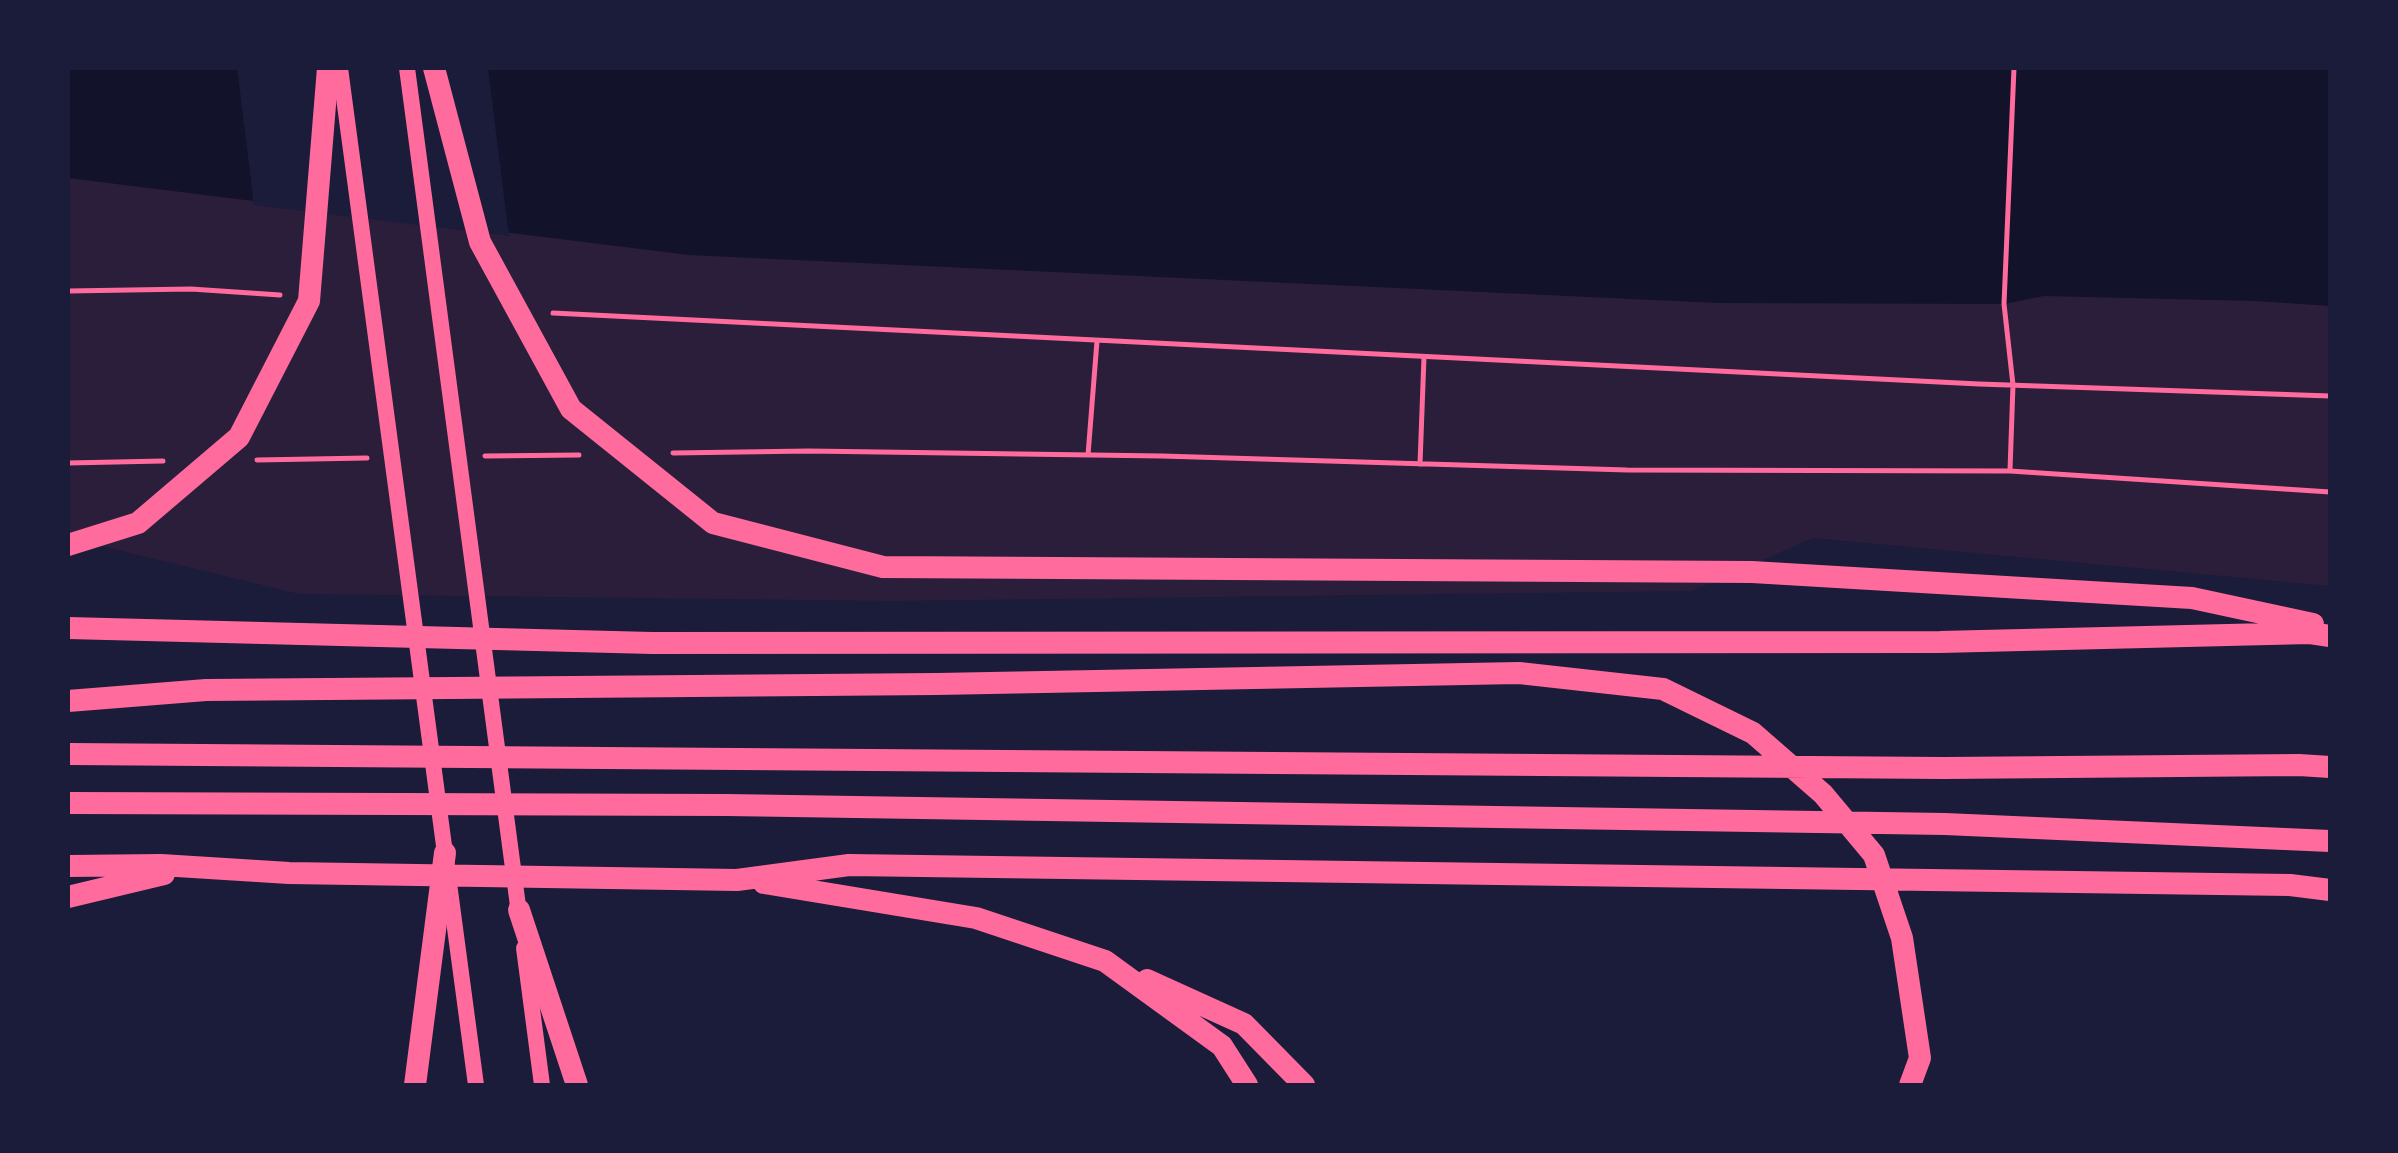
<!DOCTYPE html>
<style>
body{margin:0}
#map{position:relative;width:2398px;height:1153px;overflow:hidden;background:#1b1b3a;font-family:Quicksand,sans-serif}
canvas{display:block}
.frame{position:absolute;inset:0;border:70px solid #1b1b3a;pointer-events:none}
</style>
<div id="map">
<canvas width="2398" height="1153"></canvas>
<div class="frame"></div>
</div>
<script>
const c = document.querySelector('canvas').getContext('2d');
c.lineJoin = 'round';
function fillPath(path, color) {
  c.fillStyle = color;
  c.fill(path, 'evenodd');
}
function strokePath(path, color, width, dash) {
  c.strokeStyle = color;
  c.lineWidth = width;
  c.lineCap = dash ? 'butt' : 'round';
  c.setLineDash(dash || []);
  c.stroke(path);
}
fillPath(new Path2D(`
 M68 68H2330V586L1813 538 1692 591 892 601 299 594 68 538Z`), '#2a1e3b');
fillPath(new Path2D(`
 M68 68H2330V306L2256 301 2044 296 2004 304 1718 303 689 255 68 178Z`), '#12122b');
fillPath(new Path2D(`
 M237 68H488L509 236 254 205Z`), '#1b1b3a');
strokePath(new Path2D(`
 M68 291 191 289 280 295
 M553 313 1979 384 2330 396
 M673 453 809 451 1162 456 1627 470 2010 471 2330 492
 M1088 455 1097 341
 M485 456 579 455
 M257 460 367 458
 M68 463 163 461
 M1420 464 1424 357
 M2010 470 2013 385 2004 304 2014 68`), '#ff6b9d', 5);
strokePath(new Path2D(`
 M340 68 476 1085
 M407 68 520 921
 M524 948 542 1085`), '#ff6b9d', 16);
strokePath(new Path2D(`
 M434 68 480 242 571 409 713 523 883 567 1752 572 2192 598 2313 624
 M68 545 138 523 239 437 309 301 328 68
 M68 628 652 643 1940 642 2310 633 2330 636
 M68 701 206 690 937 684 1519 673 1663 689 1753 733 1823 794 1874 855 1902 938 1920 1058 1910 1085
 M68 754 1944 768 2299 765 2330 767
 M68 803 727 805 1945 824 2330 841
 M68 866 161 865 289 873 737 880 849 865 2290 885 2330 890
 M764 883 976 918 1105 961 1222 1046 1247 1085
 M68 897 164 874
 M519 910 577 1085
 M1147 980 1244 1024 1304 1085
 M415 1085 445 853`), '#ff6b9d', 22);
</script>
